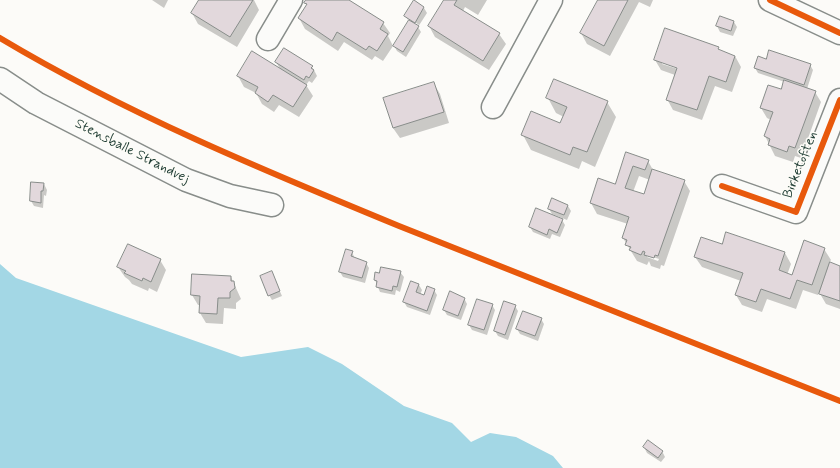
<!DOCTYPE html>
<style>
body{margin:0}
canvas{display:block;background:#fcfbf8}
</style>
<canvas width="840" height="468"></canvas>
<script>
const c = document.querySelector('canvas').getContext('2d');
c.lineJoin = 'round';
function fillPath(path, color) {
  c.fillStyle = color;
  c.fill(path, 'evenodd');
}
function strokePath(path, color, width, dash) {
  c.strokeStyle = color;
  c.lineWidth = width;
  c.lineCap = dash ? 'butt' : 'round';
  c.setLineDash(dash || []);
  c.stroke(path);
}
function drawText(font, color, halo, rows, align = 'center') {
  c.font = font + ' Mynerve,sans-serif';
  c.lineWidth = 3;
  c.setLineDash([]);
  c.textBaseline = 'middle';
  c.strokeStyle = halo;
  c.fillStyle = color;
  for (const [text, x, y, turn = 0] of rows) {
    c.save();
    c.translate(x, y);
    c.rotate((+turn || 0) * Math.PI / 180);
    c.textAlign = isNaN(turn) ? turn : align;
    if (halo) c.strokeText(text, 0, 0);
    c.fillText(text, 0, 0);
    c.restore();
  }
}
fillPath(new Path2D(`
 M0 264 16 278 241 357 308 347 342 364 404 406 452 423 471 442 490 433 516 437 553 456 563 468H0Z`), '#a3d7e5');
fillPath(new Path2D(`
 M152 0H168L164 8Z
 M200 0H254L259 10 237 47 198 24 192 13Z
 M307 0H348L383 23 390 33 388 36 393 46 383 61 375 56 372 60 344 42 338 51 305 29 299 18 307 5 306 3Z
 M449 0H487L478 15 465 7 463 11 499 34 506 44 489 70 435 37 429 26Z
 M599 0H653L650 7 639 2 610 56 587 44 581 33Z
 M414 2 424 8 427 13 418 27 421 32 406 57 397 51 394 46 409 21 405 16ZM408 17 419 25 418 26 408 20Z
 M734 22 737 27 733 36 720 32 717 26Z
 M718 48 720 51 735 56 741 67 732 92 715 86 702 120 673 110 667 99 675 75 661 70 655 60ZM662 62 682 69 681 70 662 64Z
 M767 60 810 65 813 70 807 89 815 92 821 102 801 158 795 156 793 162 775 156 765 136 771 120 767 118 761 108 782 91 785 82 758 73 755 68Z
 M276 62 312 67 315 72 317 76 312 83 309 81 306 85 313 96 299 117 279 105 274 112 262 104 256 93 244 87 238 76 280 69Z
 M434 84 440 94 449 123 400 138 393 128Z
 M548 98 607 102 616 117 595 167 582 161 579 169 531 150 523 135 561 125 564 117 556 113Z
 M627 153 648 161 653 170 684 181 690 191 664 266 661 265 660 269 651 266 649 261 647 265 637 261 623 238 628 224 597 214 591 203 615 185ZM639 176 650 180 644 195 633 192ZM647 255 659 259 658 261 647 257Z
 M44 184 47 190 46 196 44 195 43 208 34 206 31 201Z
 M553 200 568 206 571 211 567 220 552 214 549 209Z
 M562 220 565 225 560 237 552 234 550 239 533 232 530 227Z
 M722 245 785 253 791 264 787 275 792 277 824 249 831 260 829 263 840 267V309L826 304 819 292 818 295 803 290 796 309 767 299 762 312 742 305 736 295 741 281 702 267 695 257Z
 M352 252 355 259 366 263 369 268 365 283 343 277 340 272Z
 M160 260 166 270 157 292 149 288 148 291 132 284 129 280 125 277 118 267Z
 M400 272 404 277 400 292 396 290 395 295 380 292 375 280Z
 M231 277 241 299 236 303V309L224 308 223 324 206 323 200 313V305H198L192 295Z
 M274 278 282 296 272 300 269 295Z
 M419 285 422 290 420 295 424 296 434 290 437 295 430 315 407 307 404 302Z
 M464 298 467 304 461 320 447 315 444 310Z
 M492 305 495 310 487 335 472 330 469 325Z
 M515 306 518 311 508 340 498 336 495 331Z
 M541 319 544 324 538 341 520 334 517 329Z
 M644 447 662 451 665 457 661 462 647 453Z`), '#0003');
const building = new Path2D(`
 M199 0H253L230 37 191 13Z
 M306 0H349L384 22 380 29 388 34 377 51 369 46 366 50 337 32 332 41 298 18 307 4 304 3Z
 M414 0 424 7 415 23 404 16Z
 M444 0H457L454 5 500 33 483 61 428 26Z
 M598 0H628L604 46 580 33Z
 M720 16 734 21 731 31 716 26Z
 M409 20 419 26 403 52 393 46Z
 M665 28 719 47 718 49 735 56 726 82 709 76 697 110 666 100 677 68 654 60Z
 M284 48 313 66 311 68 314 70 309 78 306 76 304 80 275 62Z
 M769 50 811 64 804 85 754 68 758 56 766 59Z
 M252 51 307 85 293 107 273 95 268 102 255 93 258 87 237 76Z
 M554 79 608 101 587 152 573 147 570 155 521 135 531 111 560 123 567 107 546 98Z
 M784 80 816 91 795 148 789 146 787 152 768 145 770 139 764 136 773 112 760 108 768 85 781 89Z
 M434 82 444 112 393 128 383 98Z
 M626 152 649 160 645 170 633 166 625 188 644 194 652 169 685 180 658 256 655 255 654 258 644 255 645 252 643 251 641 255 629 250 631 247 625 245 627 240 622 238 629 217 590 203 598 178 615 184Z
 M31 182 44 183 43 191H41V203L30 201Z
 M552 198 568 205 564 215 548 209Z
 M536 208 563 219 557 233 549 229 547 235 529 227Z
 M726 232 785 252 779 270 792 275 804 240 825 248 812 285 797 280 790 299 761 289 756 302 735 295 743 273 694 257 701 237 722 244Z
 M128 244 161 259 151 282 143 278 142 281 124 273 126 271 117 267Z
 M346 249 353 251 351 256 367 262 362 278 339 272Z
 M830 262 840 266V301L819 294Z
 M381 267 401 271 397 287 393 286 392 291 376 287 377 281 374 280 375 272 379 273Z
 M272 271 280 291 268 296 260 276Z
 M192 274 231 276V281H234L235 288 230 292V298H218L217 314 199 313 200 296 191 295Z
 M411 281 419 284 416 292 424 295 427 286 435 289 427 311 403 302Z
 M450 291 465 298 458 316 443 310Z
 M477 299 493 304 484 330 468 325Z
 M504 301 516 305 505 335 494 331Z
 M523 311 542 318 535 336 516 329Z
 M648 440 663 451 658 458 643 447Z`);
fillPath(building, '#e2d8dc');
strokePath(building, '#888d8a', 1);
const minor = new Path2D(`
 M770 0 840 33
 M268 39 291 0
 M0 79 36 103 186 180 230 196 272 205
 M493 107 551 0
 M722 186 796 212 840 100`);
strokePath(minor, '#888d8a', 25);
strokePath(minor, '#fbfbf9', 22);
strokePath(new Path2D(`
 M770 0 840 33
 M0 38C127 114 263 170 399 226 546 285 693 343 840 401
 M722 186 796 212 840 100`), '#e8590c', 6);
drawText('14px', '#1f3d34', '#fdfcf7', [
 ["Stensballe Strandvej",132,152,27],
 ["Birketoften",801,165,-68]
]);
</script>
